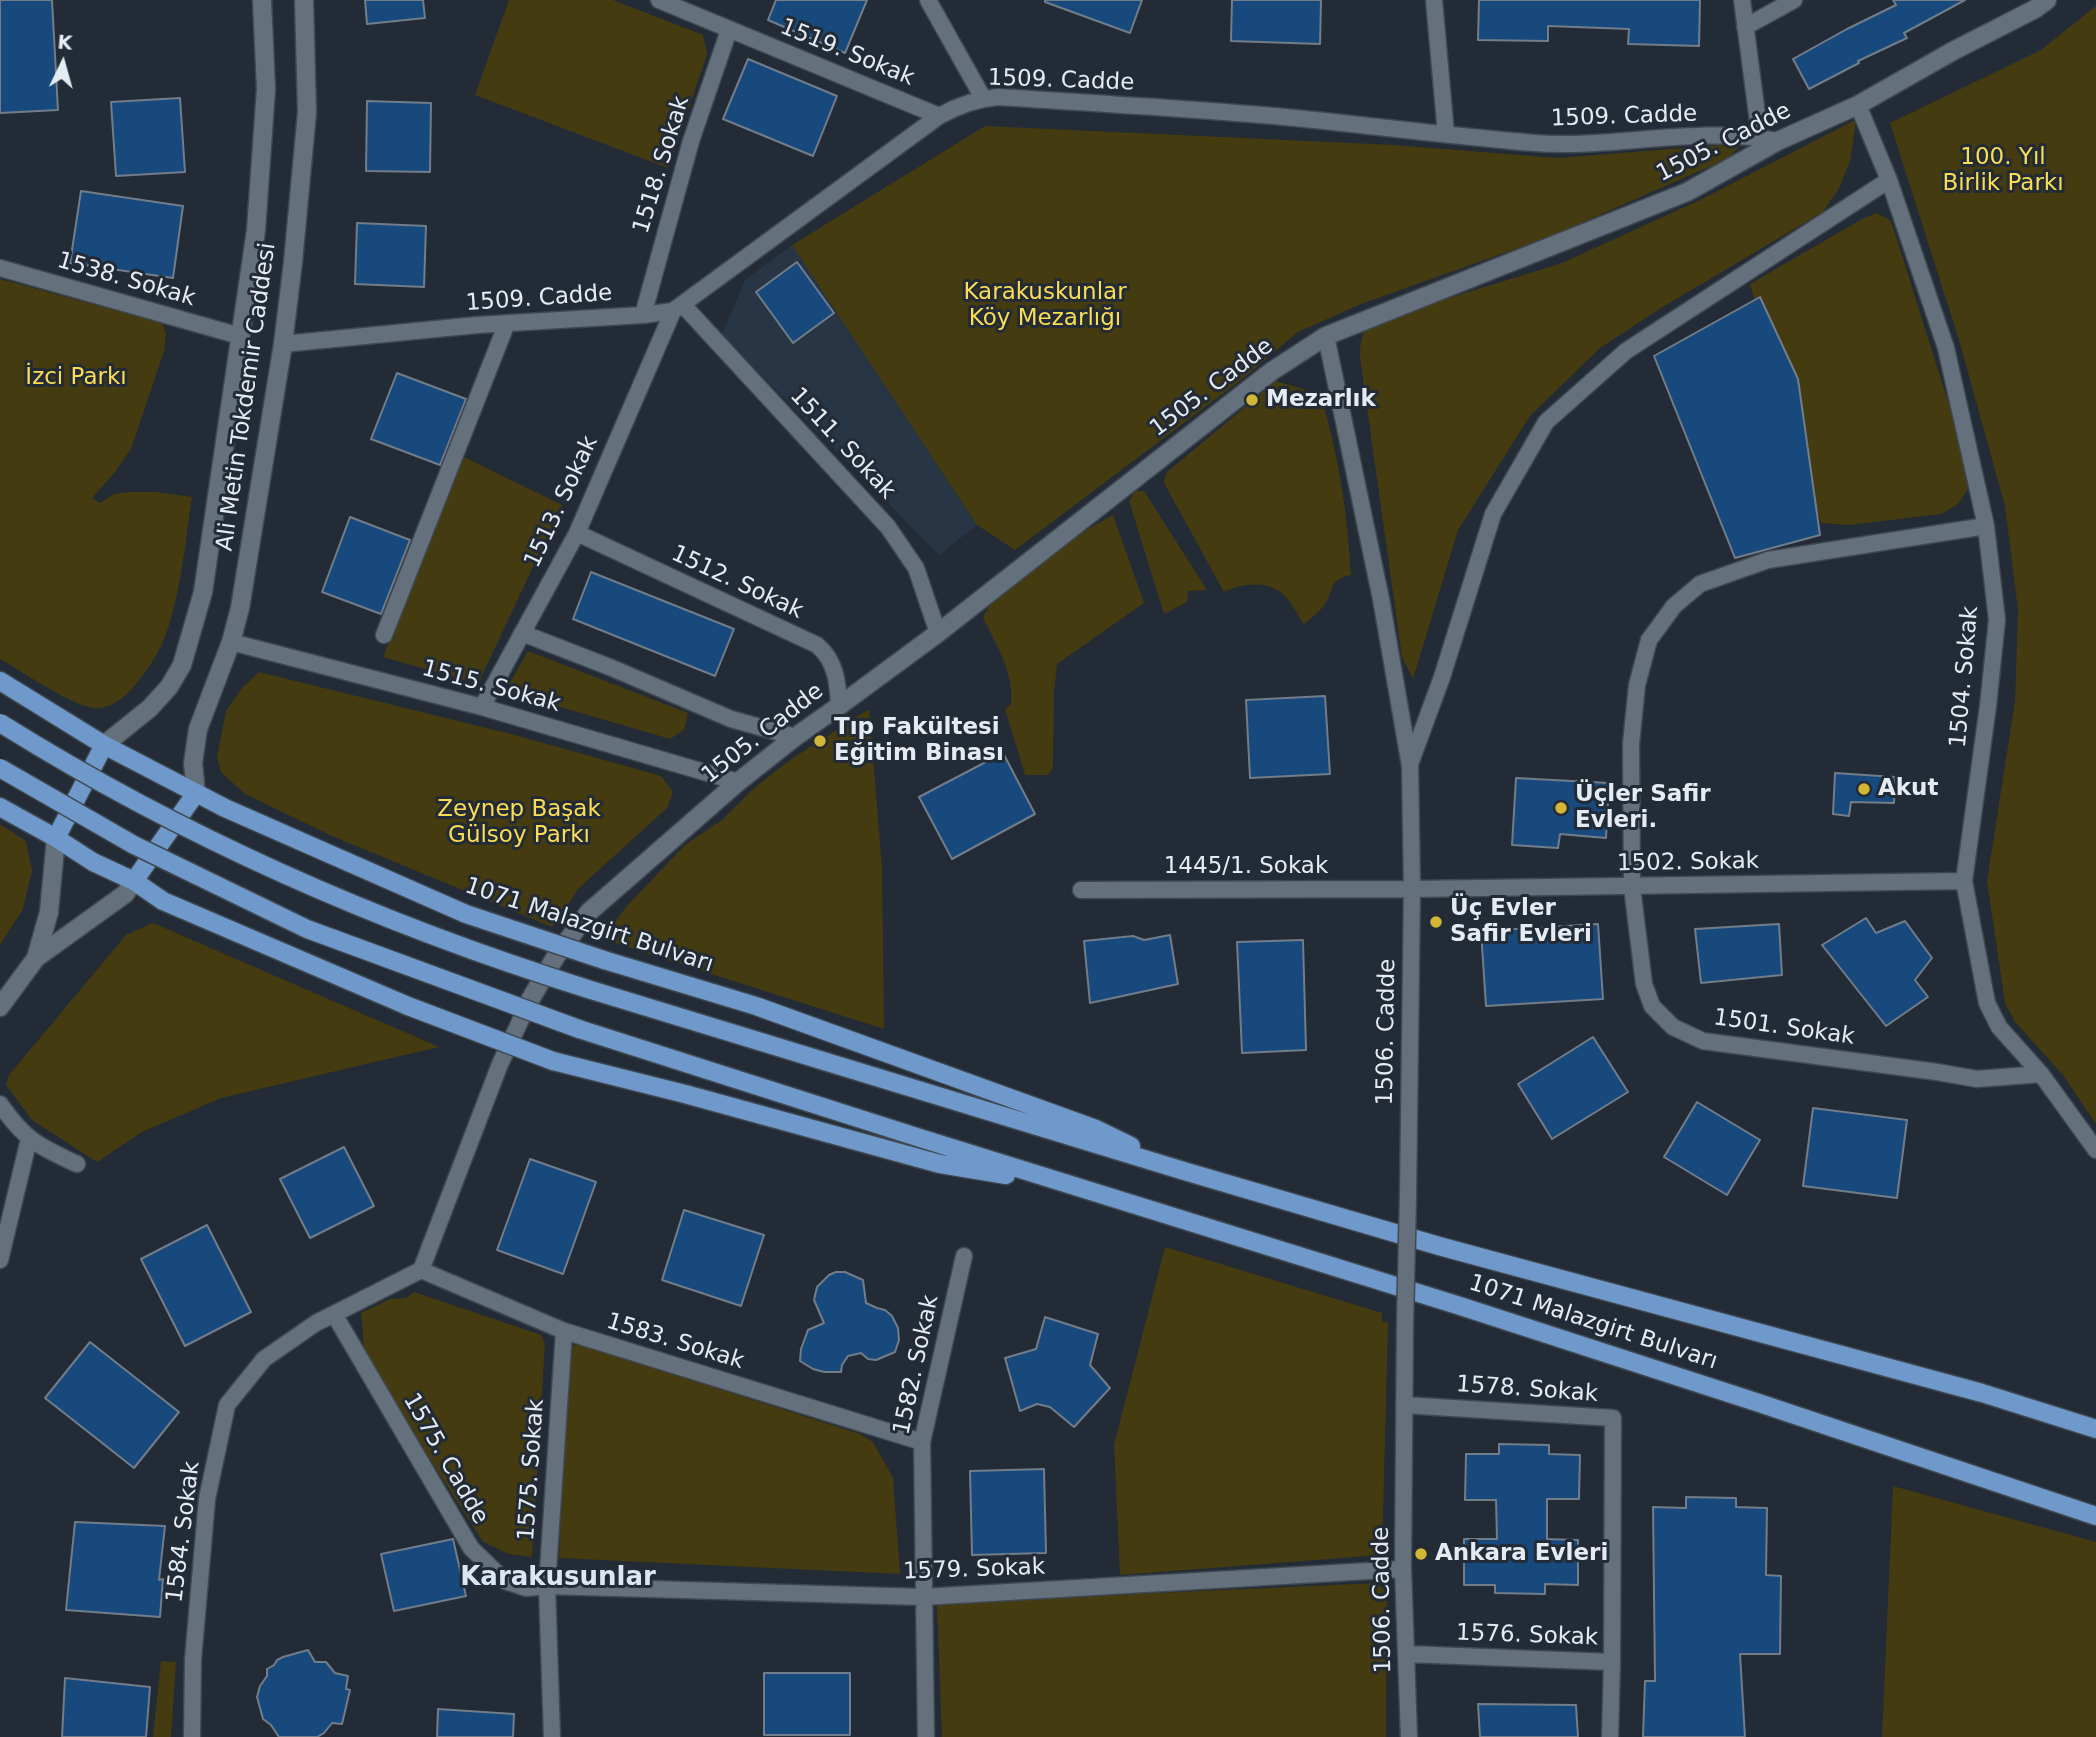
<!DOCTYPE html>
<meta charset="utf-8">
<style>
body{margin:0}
#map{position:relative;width:2096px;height:1737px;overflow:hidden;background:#222b36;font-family:"DejaVu Sans",sans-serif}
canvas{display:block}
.north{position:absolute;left:28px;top:28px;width:70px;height:70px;-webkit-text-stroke:5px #222b36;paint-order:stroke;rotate:5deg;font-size:19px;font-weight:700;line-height:28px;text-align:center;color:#e5ebf3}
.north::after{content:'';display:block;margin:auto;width:24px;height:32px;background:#e5ebf3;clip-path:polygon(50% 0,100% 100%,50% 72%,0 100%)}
</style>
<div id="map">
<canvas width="2096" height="1737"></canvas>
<div class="north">K</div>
</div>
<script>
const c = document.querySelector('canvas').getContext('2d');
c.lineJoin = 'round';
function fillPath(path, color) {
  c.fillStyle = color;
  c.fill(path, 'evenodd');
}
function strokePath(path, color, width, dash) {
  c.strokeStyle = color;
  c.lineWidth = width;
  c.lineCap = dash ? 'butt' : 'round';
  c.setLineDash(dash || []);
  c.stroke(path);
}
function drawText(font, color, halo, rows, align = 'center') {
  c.font = font + ' "DejaVu Sans",sans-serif';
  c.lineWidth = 6;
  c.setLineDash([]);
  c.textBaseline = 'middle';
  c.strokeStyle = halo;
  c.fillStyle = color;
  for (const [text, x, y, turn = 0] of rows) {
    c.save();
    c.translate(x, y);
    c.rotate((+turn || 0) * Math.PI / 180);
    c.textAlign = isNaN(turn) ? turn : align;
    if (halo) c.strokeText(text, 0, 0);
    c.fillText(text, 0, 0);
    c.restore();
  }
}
fillPath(new Path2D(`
 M792 245 977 525 939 555 722 335 745 280Z`), '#283545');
fillPath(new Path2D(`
 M509 0H613L703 35 707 55 668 168 475 95Z
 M2096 6V1124L2063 1075 2015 1022 2005 1003 1987 881 2015 701 2018 610 2005 506 1959 340 1890 123 2041 50Z
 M1855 120V129L1850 161 1839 188 1823 212 1661 308 1600 348 1530 416 1458 530 1413 679 1402 657 1360 358C1360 348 1360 336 1368 327L1401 313 1562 263 1702 199Z
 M985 126 1394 145 1558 158 1719 145 1739 147 1727 159 1549 237 1361 304 1298 332 1246 376 1015 550 977 525 792 245Z
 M1877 213 1890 220 1893 227 1957 430 1968 489 1958 504 1941 514 1849 525 1821 523 1750 284 1862 219Z
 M0 279 162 323 166 333 164 351 131 449 115 472 92 498 100 503 114 494 130 492H157L192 497C185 542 179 615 157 654 152 663 145 672 139 680 129 694 113 709 95 708 76 708 19 670 0 659Z
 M1276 381 1320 394C1339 455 1347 511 1351 575 1327 579 1335 593 1322 608 1317 614 1310 619 1304 624 1297 614 1292 603 1284 595 1269 580 1241 583 1224 592L1164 483 1166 473Z
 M464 457 562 505 478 684 383 657Z
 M1135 491H1144L1207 590 1188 591 1187 602 1164 614 1129 501Z
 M1113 515 1144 603 1057 664 1054 691 1053 768 1048 775H1025L1005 709 1011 704C1014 672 996 645 983 617 1003 579 1075 536 1113 515Z
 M528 651 688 713 684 730 670 739 509 692 508 686Z
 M259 672 515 735 661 776 673 792 667 808 579 888 552 927 332 836 245 794 221 772 217 757 226 711 242 688Z
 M869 709 882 868 884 1029 602 939 626 907 685 845 722 820 753 789 790 760Z
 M0 824 26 841 32 871 23 909 0 945Z
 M153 923 439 1047 221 1098 142 1132 97 1162 32 1120 6 1085 9 1075 126 935Z
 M1165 1247 1382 1313V1321L1388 1323 1382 1555 1120 1575 1114 1445Z
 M414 1292 541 1335 545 1343 532 1557 509 1554 483 1542 365 1358 361 1313 390 1299 406 1298Z
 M572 1345H581L860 1434 873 1442 893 1478 900 1574 559 1558 568 1351Z
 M1893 1486 2096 1542V1737H1882Z
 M1377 1583 1387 1592 1386 1737H942L937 1607 939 1603Z
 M161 1661 176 1662 171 1737H153Z`), '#453b10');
const building = new Path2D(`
 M0 0H52L58 110 0 113Z
 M365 0H423L425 18 367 24Z
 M776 0H867L845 53 768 20Z
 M1045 0H1142L1130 33 1045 2Z
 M1232 0H1321L1320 44 1231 41Z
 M1479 0H1700L1699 46 1628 44 1629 29 1548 26V41L1478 40Z
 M1893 0H1965L1904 33 1907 38 1858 61 1859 63 1809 89 1793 59 1847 29 1896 5Z
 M748 59 837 96 813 156 723 119Z
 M180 98 185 172 116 176 111 102Z
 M367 101 431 103 430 172 366 171Z
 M81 191 183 206 173 278 70 263Z
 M357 223 426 226 424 287 355 284Z
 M797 262 834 313 793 343 756 292Z
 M1760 297 1798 379 1820 535 1735 558 1654 356Z
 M397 373 466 399 440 465 371 439Z
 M350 517 410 540 381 614 322 592Z
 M591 572 734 629 715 676 573 619Z
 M1325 696 1330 774 1250 778 1246 700Z
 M1003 753 1035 814 952 859 919 797Z
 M1835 773 1895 777 1894 803 1851 802 1849 816 1833 814Z
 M1516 778 1609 783 1606 838 1560 834 1558 848 1512 845Z
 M1866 918 1876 933 1905 921 1932 958 1915 980 1928 997 1886 1026 1822 945Z
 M1598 924 1603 999 1486 1006 1481 931Z
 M1779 924 1782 975 1701 983 1695 929Z
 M1170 935 1178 984 1090 1003 1084 941 1133 936 1144 940Z
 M1303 940 1306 1050 1242 1053 1237 942Z
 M1593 1037 1628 1092 1552 1139 1518 1084Z
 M1697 1102 1760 1140 1727 1195 1664 1157Z
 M1813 1108 1907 1120 1897 1198 1803 1186Z
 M344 1147 374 1206 310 1238 280 1179Z
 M530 1159 596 1182 563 1274 497 1250Z
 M684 1210 764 1235 741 1306 662 1280Z
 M207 1225 251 1312 185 1346 141 1259Z
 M836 1272H845L863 1280 866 1303 877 1308 885 1310 892 1316 898 1328 899 1340 895 1352 876 1360 868 1359 861 1353 848 1356 842 1365 841 1372H824L813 1369 800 1361 801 1349 808 1330 824 1323 814 1300 817 1287 829 1275Z
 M1045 1317 1098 1334 1090 1365 1110 1388 1074 1427 1050 1407 1037 1404 1020 1411 1005 1358 1036 1349Z
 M90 1342 179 1412 134 1468 45 1398Z
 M1499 1444 1549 1445V1454L1580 1455 1579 1499H1547V1539L1578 1540V1585L1545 1584V1594L1495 1593V1585H1464V1539H1497L1496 1500H1465L1466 1454H1499Z
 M1044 1469 1046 1553 972 1555 970 1471Z
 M1686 1497 1736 1498V1507L1767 1508 1766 1575 1781 1576 1780 1654H1740L1745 1737H1643L1645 1681H1655L1653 1507 1686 1508Z
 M75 1522 165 1526 159 1580 163 1579 160 1617 66 1610Z
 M453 1539 466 1596 394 1611 381 1554Z
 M308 1650 315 1662H326L335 1673 348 1676 346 1689 350 1690 342 1724 332 1723 324 1733 317 1737H279L271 1725 263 1719 257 1697 260 1686 267 1676V1669L274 1665 277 1660 283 1657Z
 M764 1673H850V1735H764Z
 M65 1678 150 1687 146 1737H62Z
 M1478 1704 1576 1705 1578 1737H1480Z
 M438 1709 514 1714 513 1737H437Z`);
fillPath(building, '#18497c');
strokePath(building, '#727d8a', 2);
const street = new Path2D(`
 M659 0 939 116
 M928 0 983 98
 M1434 0 1446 134
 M1742 0 1760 137
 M1745 27 1794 0
 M1858 105 1889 180 1946 348 1986 526 1997 620 1988 706 1964 881 1987 1003 1999 1027 2041 1074 2096 1150
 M0 268 240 336
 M683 305 888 527 916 568 938 633
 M643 315 691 141 729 30
 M1326 336 1381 599 1410 766 1412 889 1408 1197
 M283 344 477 325 643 315 673 311 939 116C959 105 976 99 998 97 1090 103 1183 108 1274 116 1361 124 1447 136 1534 143 1615 149 1698 125 1778 141
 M1986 526 1768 560 1700 584 1674 606 1649 640 1637 685 1631 744 1632 887 1644 984 1652 1006 1673 1027 1703 1041 1937 1072 1977 1079 2041 1074
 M577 533 817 645C836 661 838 683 839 706
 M522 633 612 668 731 719 795 737
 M384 635 507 323
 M231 642 482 707 738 782
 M482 707 577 533 673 311
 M1410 764 1442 677 1493 514 1546 422 1626 351 1889 180
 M1081 890 1412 889 1964 881
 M0 1104C25 1140 38 1146 77 1164
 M0 1260 29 1139
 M421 1270 564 1331 922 1442
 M421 1270 500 1064 530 1000
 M334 1314 471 1548 505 1581 526 1588 547 1586 923 1597 1403 1569
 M1405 1323 1403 1569 1409 1737
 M1404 1405 1613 1418 1612 1662
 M1407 1654 1612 1662 1610 1737
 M192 1737 193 1660 207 1499 227 1405 264 1359 316 1323 421 1270
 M552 1737 547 1586 564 1331
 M926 1737 922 1442 964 1256`);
const secondary = new Path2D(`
 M104 745 150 708 169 687 182 665 203 592 256 230 266 89 262 0
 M196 793 193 763 198 729 231 642 240 608 283 344 293 262 307 112 304 0
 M36 958 49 912 56 838
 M530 1000 556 956 589 912 738 782 795 737 839 706 938 633 1272 371 1326 336 1687 192 1778 141 1858 105 1953 51 2035 9 2047 0
 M0 1007 36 958 125 894 134 881`);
const primary = new Path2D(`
 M0 681 104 745 225 808 466 914
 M0 807 56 838 93 862 134 881 163 901 408 1006
 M56 838 104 745
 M134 881 196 793
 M604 960 756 1006 1096 1129 1131 1146
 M591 990 1184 1171 1439 1246 1982 1393 2096 1429
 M579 1029 920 1138 1457 1305 1756 1402 2096 1516
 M553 1061 685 1094 940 1164 1006 1175`);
strokePath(street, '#3f4850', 19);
strokePath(secondary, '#3f4850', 21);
strokePath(primary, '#3f4850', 21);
strokePath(street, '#65707d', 16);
strokePath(secondary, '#65707d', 18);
strokePath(primary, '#6e99ca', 18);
const streetBridge = new Path2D(`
 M1405 1323 1408 1197`);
const primaryBridge = new Path2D(`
 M0 723C184 838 385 926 591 990
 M0 768 134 845 307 929 579 1029
 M466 914 604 960
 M408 1006 553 1061`);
strokePath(streetBridge, '#3f4850', 19, []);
strokePath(primaryBridge, '#3f4850', 21, []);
strokePath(streetBridge, '#65707d', 16);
strokePath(primaryBridge, '#6e99ca', 18);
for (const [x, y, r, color] of [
 [1252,400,7,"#d2b736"],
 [820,741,7,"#d2b736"],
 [1864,789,7,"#d2b736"],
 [1561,808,7,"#d2b736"],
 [1436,922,7,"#d2b736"],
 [1421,1554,7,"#d2b736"]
]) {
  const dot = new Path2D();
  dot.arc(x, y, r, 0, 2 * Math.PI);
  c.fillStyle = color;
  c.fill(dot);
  strokePath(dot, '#222b36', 2.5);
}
drawText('23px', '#e5ebf3', '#222b36', [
 ["1519. Sokak",847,53,22],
 ["1509. Cadde",1061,81,2],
 ["1509. Cadde",1624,117,-2],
 ["1505. Cadde",1724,143,-27],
 ["1518. Sokak",662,165,-73],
 ["1538. Sokak",126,280,16],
 ["1509. Cadde",539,299,-4],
 ["1505. Cadde",1212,388,-37],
 ["Ali Metin Tokdemir Caddesi",247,397,-82],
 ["1511. Sokak",842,444,47],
 ["1513. Sokak",562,502,-65],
 ["1512. Sokak",737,583,25],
 ["1504. Sokak",1965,677,-85],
 ["1515. Sokak",491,687,15],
 ["1505. Cadde",763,734,-38],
 ["1502. Sokak",1688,863,-1],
 ["1445/1. Sokak",1246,867],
 ["1071 Malazgirt Bulvarı",589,926,18],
 ["1501. Sokak",1784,1028,8],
 ["1506. Cadde",1387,1032,-89],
 ["1071 Malazgirt Bulvarı",1593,1323,18],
 ["1583. Sokak",675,1342,17],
 ["1582. Sokak",917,1365,-78],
 ["1578. Sokak",1527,1390,4],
 ["1575. Cadde",445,1459,60],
 ["1575. Sokak",532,1470,-86],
 ["1584. Sokak",184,1532,-83],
 ["1579. Sokak",974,1570,-2],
 ["1506. Cadde",1383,1600,-91],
 ["1576. Sokak",1527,1636,2]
]);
drawText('23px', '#fbdd53', '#222b36', [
 ["100. Yıl",2003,158],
 ["Birlik Parkı",2003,184],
 ["Karakuskunlar",1045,293],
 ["Köy Mezarlığı",1045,319],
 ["İzci Parkı",76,378],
 ["Zeynep Başak",519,810],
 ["Gülsoy Parkı",519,836]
]);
drawText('bold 23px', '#e5ebf3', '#222b36', [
 ["Mezarlık",1266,400],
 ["Tıp Fakültesi",834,728],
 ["Eğitim Binası",834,754],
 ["Akut",1878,789],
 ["Üçler Safir",1575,795],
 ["Evleri.",1575,821],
 ["Üç Evler",1450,909],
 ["Safir Evleri",1450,935],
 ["Ankara Evleri",1435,1554]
], 'left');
drawText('bold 26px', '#dae6f4', '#222b36', [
 ["Karakusunlar",558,1578]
]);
</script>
